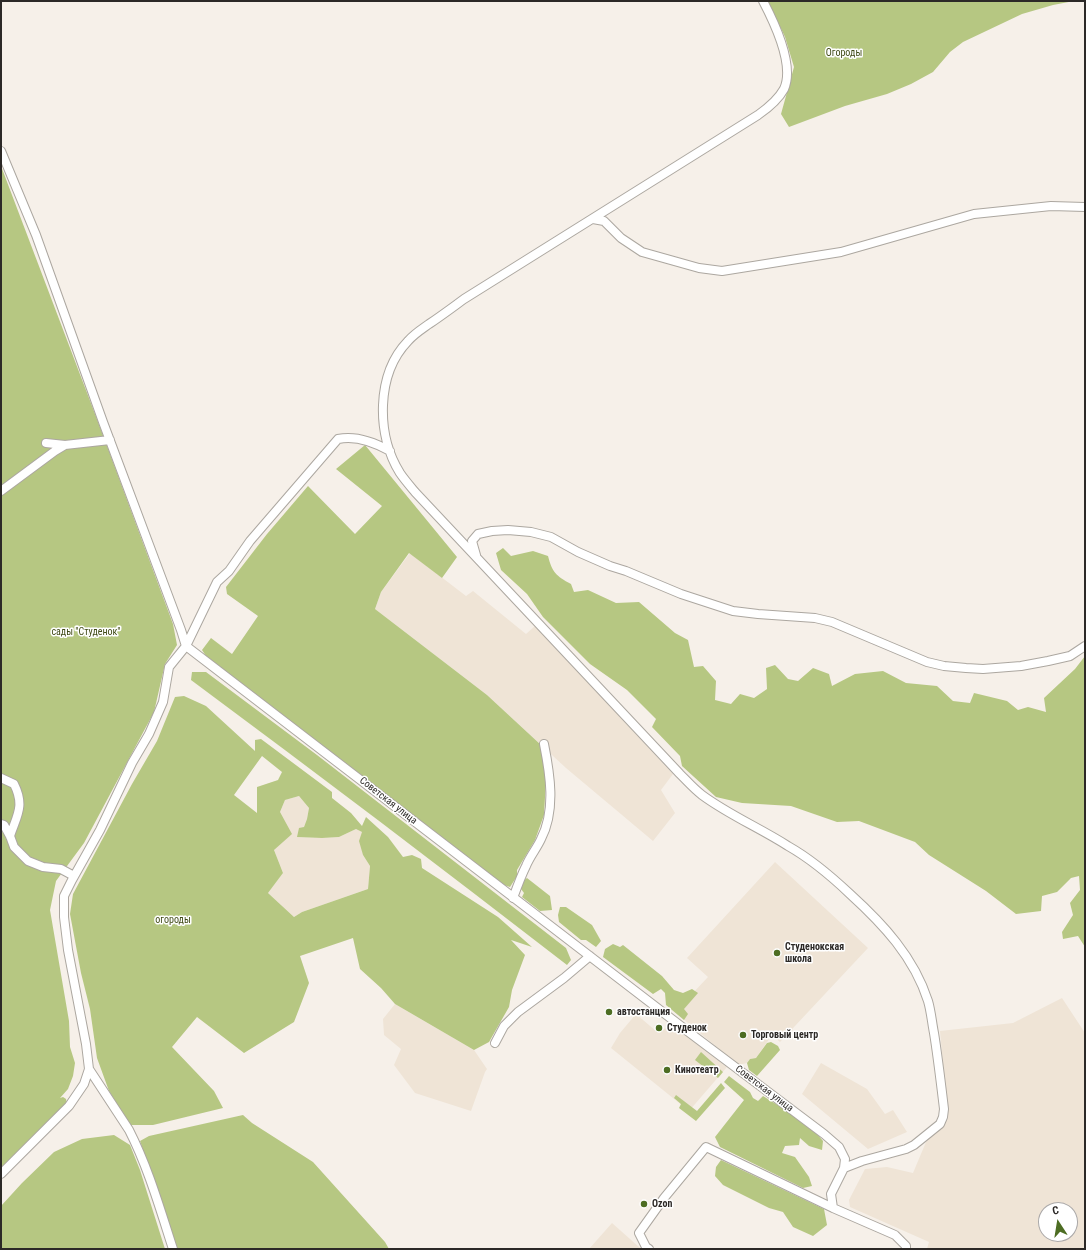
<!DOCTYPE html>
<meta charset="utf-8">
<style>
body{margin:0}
#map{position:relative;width:1086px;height:1250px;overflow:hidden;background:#f6f0e9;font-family:"Roboto Condensed",sans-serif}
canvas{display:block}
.frame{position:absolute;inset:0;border:2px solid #2c2927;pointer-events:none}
.north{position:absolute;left:1038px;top:1202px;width:40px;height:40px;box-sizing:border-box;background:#fff;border:1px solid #aba9a9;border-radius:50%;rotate:348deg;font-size:11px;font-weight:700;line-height:16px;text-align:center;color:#2c2927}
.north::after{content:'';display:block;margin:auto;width:14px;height:18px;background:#4d6d23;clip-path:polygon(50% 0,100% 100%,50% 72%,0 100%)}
</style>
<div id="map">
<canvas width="1086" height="1250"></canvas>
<div class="frame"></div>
<div class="north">С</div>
</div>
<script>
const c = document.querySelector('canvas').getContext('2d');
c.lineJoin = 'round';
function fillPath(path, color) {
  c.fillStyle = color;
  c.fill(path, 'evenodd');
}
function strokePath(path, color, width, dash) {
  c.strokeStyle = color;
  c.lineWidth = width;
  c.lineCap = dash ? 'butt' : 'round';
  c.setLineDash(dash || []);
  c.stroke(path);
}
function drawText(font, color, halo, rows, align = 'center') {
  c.font = font + ' "Roboto Condensed",sans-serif';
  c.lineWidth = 3;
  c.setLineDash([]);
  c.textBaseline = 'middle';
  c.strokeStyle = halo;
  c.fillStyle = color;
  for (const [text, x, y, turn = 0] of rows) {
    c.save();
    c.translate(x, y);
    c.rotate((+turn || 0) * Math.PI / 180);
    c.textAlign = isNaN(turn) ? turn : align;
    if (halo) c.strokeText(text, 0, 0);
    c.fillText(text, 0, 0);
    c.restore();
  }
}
fillPath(new Path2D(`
 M410 553 466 596 473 591 526 634 535 626 673 774 661 790 675 813 653 841 566 768 487 695 375 609 381 592Z
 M299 796 309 808 307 819 304 827 298 837 322 838 339 837 356 829 362 832 363 855 370 866 368 889 302 912 294 917 268 893 283 873 274 850 280 812 285 800Z
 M775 862 868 948 780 1042 772 1035 756 1058 750 1059 747 1063 738 1065 675 1012 708 977 687 958Z
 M1062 998 1085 1033V1249H927L929 1242 850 1207 849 1200 865 1169 887 1167 913 1173 926 1142 948 1119 940 1031 1013 1023ZM1046 1210H1070V1234H1046Z
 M395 1004 474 1050 487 1069 485 1072 471 1111 415 1093 394 1065 401 1049 384 1035 383 1019Z
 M636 1014 656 1031 675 1026 727 1067 689 1111 611 1048 620 1033Z
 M821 1063 867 1089 885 1114 893 1110 907 1132 868 1149 802 1094Z
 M612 1223 639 1247 642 1249H589Z`), '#efe4d6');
fillPath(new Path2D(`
 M768 1H1074L1053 5 1022 14 963 42 950 52 933 72 911 84 887 94 845 106 789 127 781 114 794 67 785 37Z
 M1 166 103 435 173 624 177 645 165 664 154 712 84 843 56 881 50 910 69 1021 70 1047 75 1063 73 1076 68 1089 60 1098 63 1097 66 1099 67 1104 1 1172Z
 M365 445 457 557 442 578 409 553 381 592 375 609 487 695 541 745 546 780 544 815 535 840 517 870V876L510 887 504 885 206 656 202 650 211 638 232 654 258 616 227 594 226 587 267 534 308 486 355 534 382 506 336 469Z
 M503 548 511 556 533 551 548 556C552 572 556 576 571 584L574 592 588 590 616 603 639 602 675 633 688 640 694 667 703 666 716 681 715 700 731 704 740 694 754 698 767 689 766 668 775 665 788 679 798 681 813 668 829 674 832 686 855 674 883 671 906 683 937 686 953 701 970 703 974 693 1007 701 1018 710 1028 707 1046 712 1044 698 1075 669 1085 656V947L1078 936 1063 939 1062 932 1073 915 1070 903 1080 890 1079 876 1071 878 1057 892 1042 896 1041 911 1016 914 986 891 929 855 915 842 859 821 837 822 791 806 742 803 716 797 682 766 680 756 652 727 656 719 627 690 590 664 543 617 527 594 501 570 496 553Z
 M192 672H206L317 755 566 948 571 960 567 965C443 869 318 774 191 680Z
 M184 696 206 706 255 751V740L261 739 332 792V798L351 813 362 826 366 817 388 837 403 857 412 855 421 859 422 868 498 917 532 947 511 940 525 955 512 990 509 1007 489 1042 474 1050 395 1004 381 988 360 969 353 938 300 956 309 983 294 1022 244 1053 197 1017 172 1047 214 1091 223 1108 153 1125H130L109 1091 97 1058 90 1009 81 973 70 914 73 894 132 784 157 741 175 697ZM262 756 282 772 278 780 257 787V813L234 795ZM299 796 309 808 307 819 304 827 299 828 297 837 322 838 339 837 356 829 362 832 359 841 363 855 370 866 368 889 302 912 294 917 268 893 283 873 274 850 292 834 280 812 285 800Z
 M527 878 550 896 552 910 540 911 522 897 524 893 521 889 523 881Z
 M560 907H566L592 925 601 941 596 947 586 940H581L559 922 558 915Z
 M613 944 620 947 623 945 662 976 674 990 683 993 692 989 698 993 684 1009 688 1014 684 1020 666 1005 665 993 661 989 653 994 603 957 605 949Z
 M771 1042 778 1046 780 1050 757 1076 749 1070 747 1063 750 1059 756 1058 767 1043Z
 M701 1052 723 1072 718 1078 695 1060Z
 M729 1076 750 1092 753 1098 758 1101 763 1096C782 1108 810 1123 823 1141L822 1150 809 1146 800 1138 799 1145 785 1146 782 1153 795 1157 809 1177 812 1186 803 1188 720 1147 715 1137 744 1100 724 1082Z
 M721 1083 725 1088 696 1121 679 1108 681 1104 674 1098 676 1095 697 1111Z
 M243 1115 252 1123 313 1162 385 1242 389 1249H177L140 1141 149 1136Z
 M114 1135 130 1145 140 1170 165 1249H1V1206L22 1183 54 1152 82 1139Z
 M721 1160 824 1209 827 1225 813 1236 793 1227 783 1212 769 1208 723 1185 715 1176 716 1167Z`), '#b6c782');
const minor = new Path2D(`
 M763 1C774 22 795 65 784 89 778 100 768 108 758 115L464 299C453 307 441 316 429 324 422 329 414 334 408 341 376 374 376 435 400 473 404 479 410 486 415 492L680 774C687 781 694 789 702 795 729 815 760 828 788 846 811 859 831 876 850 894 883 924 914 957 928 1001 931 1011 932 1023 934 1033 938 1058 941 1084 944 1109L943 1117 940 1124 914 1145 906 1149 862 1161 844 1168
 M1 151 36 235 103 422 181 630 186 646
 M593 219 604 221 621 238 642 252 699 268 722 271 841 252 974 214 1051 206 1085 207
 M46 443 65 445
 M1 491 55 451 65 445 110 440
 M476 555 472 541 478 534 492 531 508 530 531 532 551 537 578 552 610 566 626 571 681 594 733 611 758 614 815 618 832 622 927 662 944 666 966 668 983 669 1021 666 1048 661 1070 656 1085 646
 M186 646 686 1030 824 1134 839 1147 845 1159 844 1168 831 1194 833 1208 895 1235 906 1246V1249
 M1 778 14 784C25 806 17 815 10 836
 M1 824 4 825 10 836 14 847 28 861 43 867 61 869 74 876
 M513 898C517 887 521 876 526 866 530 856 537 848 541 839 556 810 550 774 544 744
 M495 1043 504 1026 518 1012 564 978 590 956
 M89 1069 129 1130C148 1167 160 1209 173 1249
 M1 1174 69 1106 84 1084 89 1069 86 1044 68 950 64 917V896L72 880 100 830 132 763 149 734 163 702 169 667 186 646 217 582 229 571 250 541 338 439C356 435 374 442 390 451
 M649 1249 646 1247 639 1233 664 1198 706 1147 833 1208`);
strokePath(minor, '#aca7a0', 10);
strokePath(minor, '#fff', 8);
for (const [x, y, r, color] of [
 [777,953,4,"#4d6d23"],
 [609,1012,4,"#4d6d23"],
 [659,1028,4,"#4d6d23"],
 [743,1035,4,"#4d6d23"],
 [667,1070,4,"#4d6d23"],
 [644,1204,4,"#4d6d23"]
]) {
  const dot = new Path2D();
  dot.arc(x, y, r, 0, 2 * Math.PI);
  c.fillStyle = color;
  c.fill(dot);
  strokePath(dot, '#fff', 1.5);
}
drawText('10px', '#3f4915', '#fff', [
 ["Огороды",844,53],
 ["сады \"Студенок\"",86,632],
 ["огороды",173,920]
]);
drawText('10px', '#2c2927', '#fff', [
 ["Советская улица",388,801,38],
 ["Советская улица",764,1089,37]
]);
drawText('bold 10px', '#2c2927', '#fff', [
 ["Студенокская",785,947],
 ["школа",785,959],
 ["автостанция",617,1012],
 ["Студенок",667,1028],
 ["Торговый центр",751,1035],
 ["Кинотеатр",675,1070],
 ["Ozon",652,1204]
], 'left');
</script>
